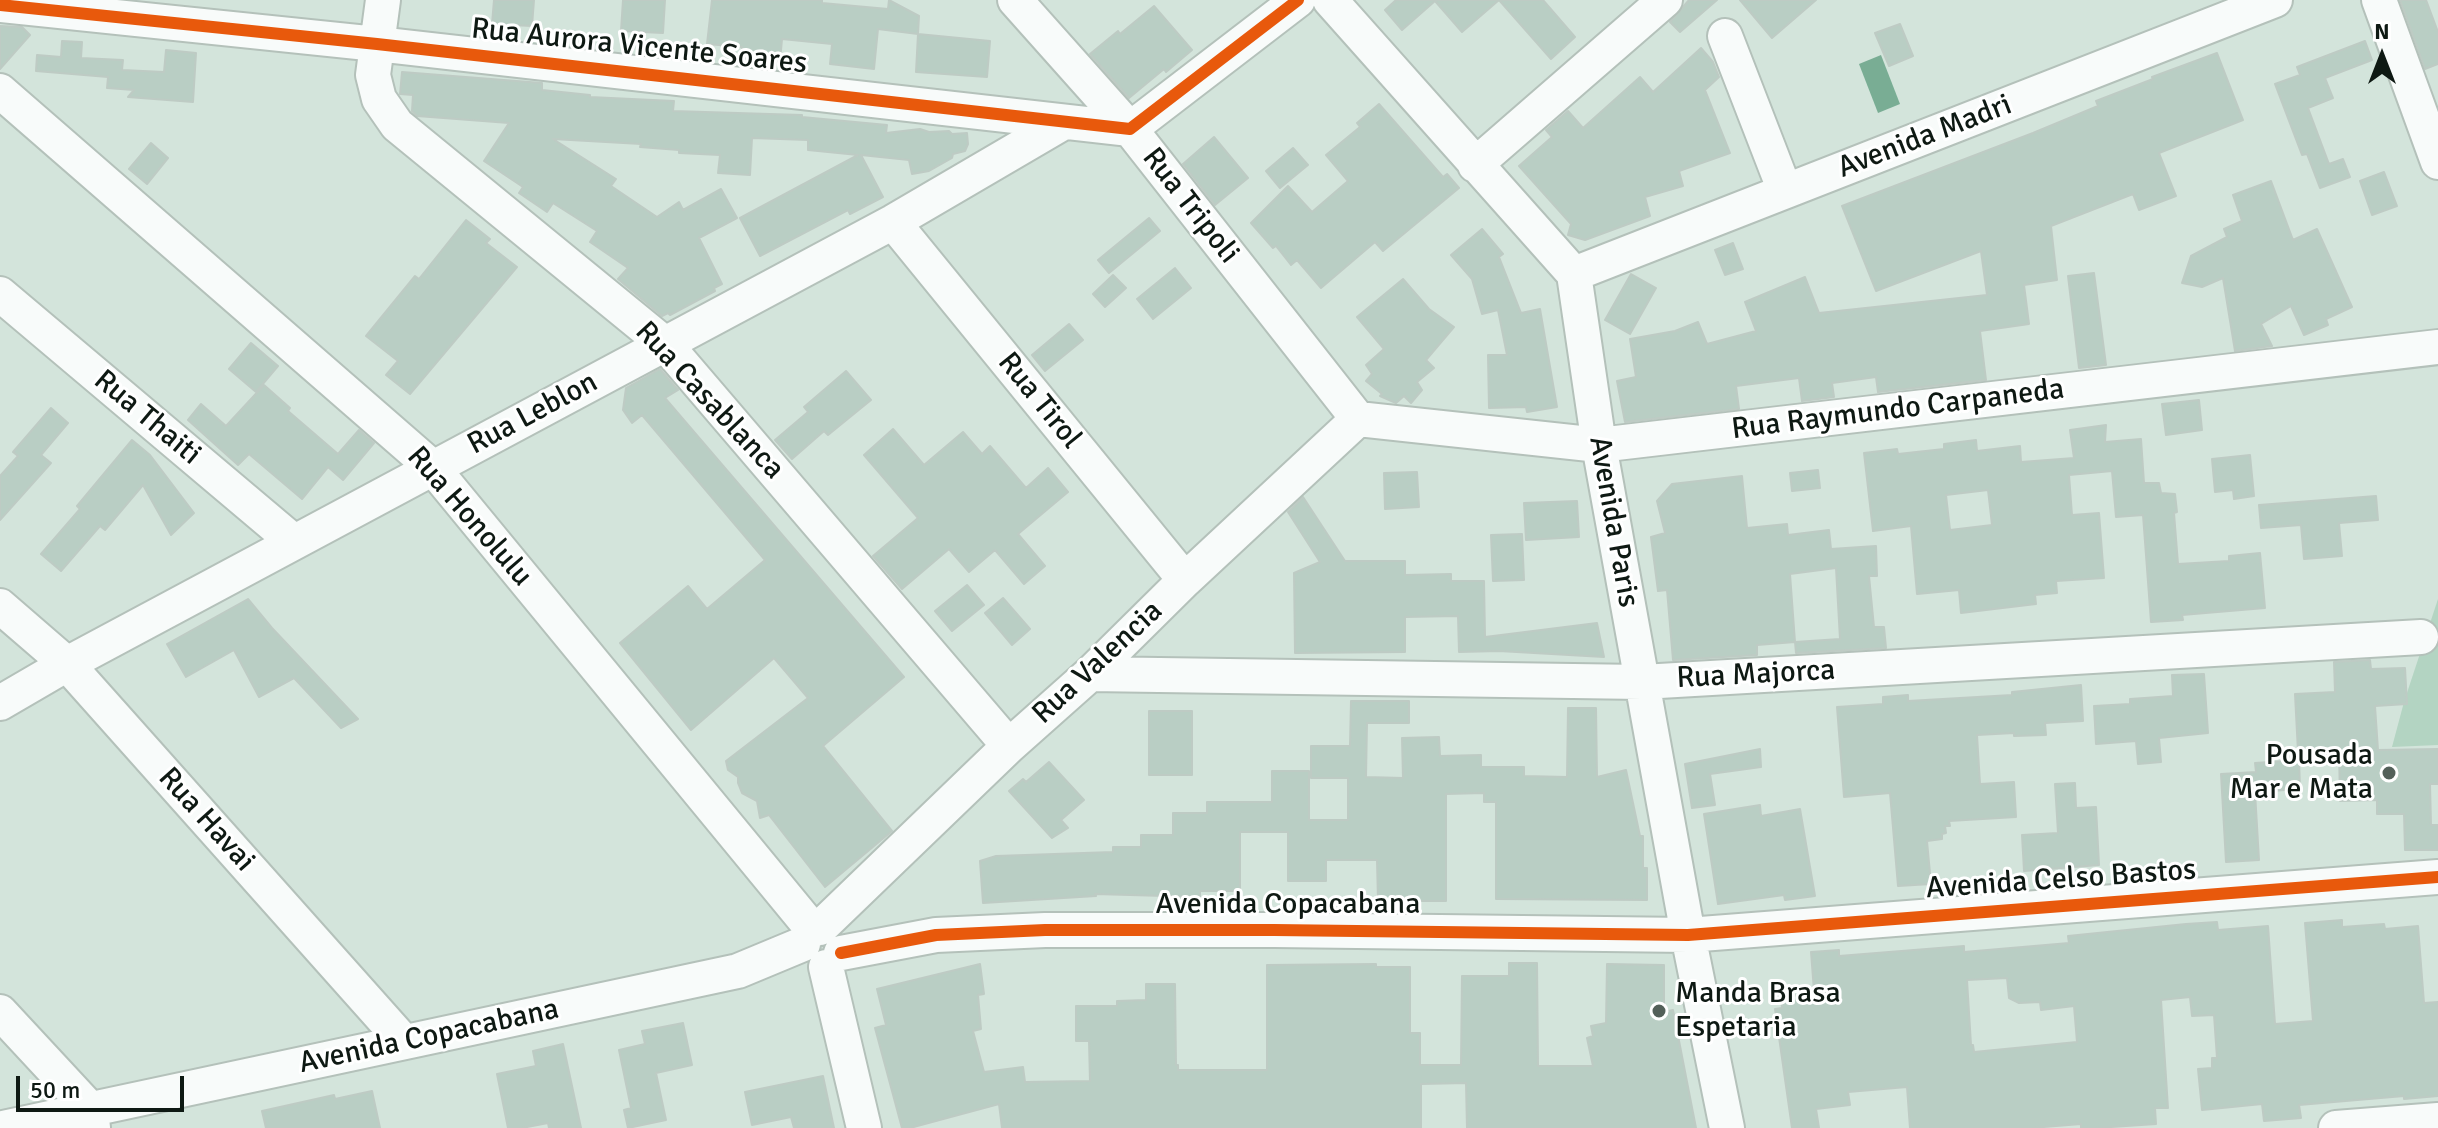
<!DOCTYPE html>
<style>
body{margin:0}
#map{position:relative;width:2438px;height:1128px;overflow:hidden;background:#d3e4db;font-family:Signika,sans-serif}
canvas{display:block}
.north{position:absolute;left:2342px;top:16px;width:80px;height:80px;-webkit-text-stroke:6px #fff;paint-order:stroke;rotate:0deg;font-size:22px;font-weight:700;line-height:32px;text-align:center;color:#0e1913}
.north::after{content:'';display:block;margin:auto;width:28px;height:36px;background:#0e1913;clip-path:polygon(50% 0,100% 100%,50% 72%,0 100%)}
.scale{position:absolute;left:16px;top:1076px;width:168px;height:36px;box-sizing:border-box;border:4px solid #0e1913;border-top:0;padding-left:10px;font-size:24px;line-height:28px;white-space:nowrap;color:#0e1913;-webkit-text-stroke:6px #fff;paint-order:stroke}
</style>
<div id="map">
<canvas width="2438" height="1128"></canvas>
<div class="north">N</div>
<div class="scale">50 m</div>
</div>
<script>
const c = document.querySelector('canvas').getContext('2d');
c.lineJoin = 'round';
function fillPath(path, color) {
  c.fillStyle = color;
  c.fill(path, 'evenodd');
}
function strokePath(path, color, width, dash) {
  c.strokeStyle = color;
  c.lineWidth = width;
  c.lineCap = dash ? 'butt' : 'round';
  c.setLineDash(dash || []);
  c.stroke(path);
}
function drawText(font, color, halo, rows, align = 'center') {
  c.font = font + ' Signika,sans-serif';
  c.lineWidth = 6;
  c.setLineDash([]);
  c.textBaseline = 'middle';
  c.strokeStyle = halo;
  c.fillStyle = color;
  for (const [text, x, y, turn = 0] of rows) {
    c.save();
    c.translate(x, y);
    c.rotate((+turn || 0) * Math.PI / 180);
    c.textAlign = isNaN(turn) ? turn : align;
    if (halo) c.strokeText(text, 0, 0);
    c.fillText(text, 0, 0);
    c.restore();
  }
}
fillPath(new Path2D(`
 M2438 599V745L2392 747 2404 702Z`), '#b3d4c2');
fillPath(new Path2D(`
 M1881 55 1900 104 1878 113 1859 64Z`), '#79ad94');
const building = new Path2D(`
 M494 0H534L532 26 492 24Z
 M623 0H665L663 33 621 31Z
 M712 0H822V3L888 9 889 0 919 16 918 34 878 29 874 69 830 64 832 44 782 39 780 62 741 58 742 47 707 44Z
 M1396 0H1543L1575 37 1551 59 1499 0 1462 32 1435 1 1402 30 1385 10Z
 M1689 0H1717L1680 32 1670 22Z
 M1740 0H1816L1772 38Z
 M2400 0H2426L2438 32V64L2425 69Z
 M1154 6 1192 50 1166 72 1164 69 1129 98 1090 54 1118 31 1120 34Z
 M1900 24 1913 56 1889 66 1875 33Z
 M0 26 22 27 30 35 0 69Z
 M918 34 990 41 987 77 916 72Z
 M62 41 82 42 81 58 123 60 122 70 164 72 166 50 196 53 193 102 128 97 134 90 107 88 108 77 36 71 37 55 61 57Z
 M2365 41 2372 60 2325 78 2333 98 2308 108 2329 164 2343 159 2350 177 2320 188 2307 154 2302 155 2275 84 2300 75 2297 67Z
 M1701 48 1713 62 1719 77 1705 90 1730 153 1679 171 1683 186 1645 197 1650 216 1585 240 1568 235 1571 224 1519 166 1552 137 1546 130 1568 111 1583 128 1640 77 1653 92Z
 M2217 53 2243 120 2159 153 2176 196 2139 210 2133 194 2051 226 2057 280 2024 285 2029 324 1980 331 1986 380 1878 392 1876 377 1832 383 1834 397 1802 401 1799 378 1736 386 1739 409 1625 422 1617 381 1636 377 1630 339 1675 331 1698 322 1707 344 1756 331 1745 302 1805 277 1819 313 1987 295 1981 251 1876 291 1842 206 2033 133 2098 106 2096 101 2153 79 2152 77Z
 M402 72 542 83V90L590 95V97L674 101 673 111 802 115V117L887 125 886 133 920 129 929 132 949 131 952 134 967 133 968 144 965 151 953 154 952 158 929 171 912 174 909 160 861 155 883 197 850 214 848 210 760 256 740 218 858 155 808 150V140L752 138 750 175 718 173 720 155 679 153V150L640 147 641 144 553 139 616 179 611 186 657 217 679 202 683 210 721 189 737 218 699 238 722 284 714 288 715 291 670 315 668 313 662 316 618 279 628 268 590 242 597 231 553 203 547 212 519 193 523 187 484 161 509 123 417 116 412 111 413 95 400 94Z
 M1379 104 1443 177 1447 174 1459 188 1383 251 1375 242 1321 288 1297 260 1291 265 1276 246 1273 248 1251 223 1288 186 1312 212 1348 181 1326 155 1360 127 1357 123Z
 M1214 137 1248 178 1215 205 1183 164Z
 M151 143 168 158 147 184 129 169Z
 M1293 148 1308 165 1280 188 1266 171Z
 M2384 172 2397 206 2372 215 2360 181Z
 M2271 181 2293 240 2317 229 2352 307 2326 319 2328 325 2304 335 2291 306 2261 324 2272 346 2235 351 2223 278 2202 287 2182 283 2191 256 2227 237 2224 229 2242 221 2233 195Z
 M1149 218 1160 231 1109 273 1098 260Z
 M466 220 490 239 486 243 517 267 410 394 386 375 398 361 366 336 415 276 419 279Z
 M1482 229 1503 254 1499 257 1521 313 1540 309 1557 407 1527 412 1526 407 1489 408 1488 355H1507L1498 310 1482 314 1472 279 1451 255Z
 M1733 243 1743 269 1725 275 1715 250Z
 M1175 268 1191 288 1153 319 1137 299Z
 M2094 273 2106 365 2079 368 2068 276Z
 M1631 274 1656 288 1630 334 1605 320Z
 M1113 275 1126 288 1105 307 1093 294Z
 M1403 279 1429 309 1454 327 1426 360 1434 368 1417 382 1422 390 1411 403 1404 396 1396 403 1380 396 1382 394 1366 381 1372 374 1366 365 1384 349 1357 317Z
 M1069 324 1083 340 1045 371 1032 355Z
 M251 343 278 366 256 392 229 369Z
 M660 369 678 390 665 398 904 677 823 746 892 831 825 887 769 815 760 818 757 801 742 793 738 783V777L728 770 726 761 808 698 774 658 691 730 620 643 688 586 707 609 765 560 642 415 632 423 623 410 626 388Z
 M846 371 871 400 828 435 824 431 792 459 775 440 808 412 804 407Z
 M264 385 290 408 288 411 338 454 359 430 374 443 343 480 328 467 302 499 249 454 238 465 188 420 201 404 226 426Z
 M2199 400 2202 430 2166 435 2162 404Z
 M51 408 68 423 41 455 51 463 0 520V476L18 456 13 452Z
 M2106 425 2105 442 2141 439 2144 483H2159L2161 493 2175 494 2177 512 2174 513 2178 564 2229 561V556L2260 553 2265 608 2182 615 2183 620 2151 622 2143 515 2116 517 2112 471 2069 475 2072 515 2099 513 2104 578 2056 581 2057 593 2035 595 2036 604 1961 613 1959 590 1917 594 1911 526 1873 531 1864 453 1897 449 1898 454 1944 449V444L1976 440 1977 451 2020 446 2021 462 2074 458 2070 430ZM1988 490 1992 525 1950 530 1946 495Z
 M893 429 924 465 963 432 982 454 990 446 1026 488 1048 468 1068 492 1018 534 1045 566 1024 584 995 550 969 572 949 549 902 589 873 556 918 518 864 455Z
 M132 440 150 455 194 513 171 535 143 485 105 530 100 526 61 571 41 554 80 509 77 506Z
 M2250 455 2254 496 2234 499 2233 490 2215 492 2212 459Z
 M1818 470 1820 488 1792 491 1790 473Z
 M1417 472 1419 507 1385 509 1384 473Z
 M1742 476 1747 528 1787 524 1788 535 1829 530 1831 549 1876 546 1877 576H1869L1874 627H1884L1886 648 1796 653 1795 642 1757 645V655L1673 660 1667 590 1658 591 1651 537 1665 533 1657 501 1672 484ZM1836 568 1840 639 1795 642 1790 574Z
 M2376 496 2378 520 2339 523 2342 556 2304 559 2301 525 2261 528 2259 505Z
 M1303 497 1345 561H1405V575L1451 574V581H1484L1485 637 1597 623 1604 657 1499 651 1459 652 1458 616 1405 617V652L1295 653 1294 573 1320 562 1288 512Z
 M1577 501 1579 537 1526 540 1524 503Z
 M1522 534 1524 580 1493 581 1491 535Z
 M967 585 984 605 952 631 935 611Z
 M1003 598 1030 629 1012 645 985 613Z
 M248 599 272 628 358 719 341 728 294 678 259 697 234 650 186 677 167 644Z
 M2370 660 2371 669 2405 668 2407 704 2375 706 2378 750 2438 749V784H2430L2431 825H2438V850H2405L2404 814H2377V800L2340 801 2339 750 2298 752 2295 694 2335 692 2334 662Z
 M2204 674 2208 733 2159 738 2161 762 2138 764 2136 741 2096 744 2094 706 2130 704V699L2173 696 2172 675Z
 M2081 685 2083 721 2045 723 2046 735 2014 736V733L1977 735 1980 784 2014 782 2016 817 1949 821 1950 826H1945L1946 833 1942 834V839L1927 841 1931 884 1898 886 1890 793 1844 797 1837 707 1883 704V697L1908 695V701L2012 695V692Z
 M1351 701H1409V723H1367L1366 777 1403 778 1402 738 1439 737 1440 756 1481 755V767H1524V776L1567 777 1568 708H1596L1597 777 1626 770 1640 836H1643V868H1647V900L1496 899V802H1484V793L1446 794V901H1378L1377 860H1326V881H1288V832H1240V891H1200V897L1095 894 1096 896 983 903 980 861 996 856 1113 852V847H1141V835H1173V813H1207V802H1272V771H1309V820H1348V778H1311V746H1350Z
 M1149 711H1192V775H1149Z
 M1760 749 1761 767 1710 774 1715 805 1692 808 1685 764Z
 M2299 760 2300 789 2255 792 2259 860 2226 862 2221 774 2256 772 2255 763Z
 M1049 762 1084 800 1061 820 1068 828 1052 838 1009 791 1023 779 1026 782Z
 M2075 783 2076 808 2096 807 2099 865 2024 871 2022 835 2058 833 2055 784Z
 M1760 805 1761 816 1800 809 1815 896 1785 900 1784 895 1718 904 1704 814Z
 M2342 920V927L2384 924 2385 929 2418 926 2424 1003 2438 1002V1096L2404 1099V1096L2299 1105 2301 1118 2264 1121 2262 1104 2202 1110 2198 1069 2212 1068V1058H2217L2214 1015 2192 1016 2190 997 2161 1000 2168 1108H2155L2156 1124 2096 1128H2081V1124L2031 1128H1910L1907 1087 1848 1092 1850 1105 1816 1109 1819 1128H1792L1775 1009 1782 1008 1781 999 1814 991 1811 952 1839 950V956L1964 946V952L2069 943 2068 936 2186 924 2217 922 2218 930 2268 926 2275 1024 2313 1021 2305 923ZM2007 978 2009 998 2019 1003 2040 1002 2041 1010 2074 1006 2077 1042 1974 1052 1973 1045H1971L1967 980Z
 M1509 963H1537L1538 1066H1593L1587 1038 1593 1036 1591 1026 1606 1023 1607 964 1664 965V1012L1673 1010 1696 1128H1467L1466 1083 1421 1084V1128H1002L999 1104 910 1128H902L875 1028 886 1025 877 989 980 964 984 994 978 995 981 1029 973 1031 984 1072 1023 1067 1025 1082 1090 1081 1089 1041H1076V1006H1117V1001L1146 1000V984H1175L1176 1065H1178V1070H1267V965L1376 964V967H1410V1033H1420V1065H1461L1462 976H1509Z
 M683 1023 692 1065 656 1073 666 1120 628 1128 624 1110 631 1108 619 1050 645 1044 642 1031Z
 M563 1044 581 1128H549L548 1123 522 1128H508L497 1074 536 1066 533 1051Z
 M823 1076 834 1128H794L791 1117 752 1125 745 1092Z
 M372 1091 380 1128H266L262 1111 334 1095 335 1099Z`);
fillPath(building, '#b9cec4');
strokePath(building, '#becbc4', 2);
const minor = new Path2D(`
 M383 0 373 75 379 99 397 125 666 345 1009 746
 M1015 0 1130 129 1358 419
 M1330 0 1574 274 1599 445 1688 935 1727 1128
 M2379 0 2438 162
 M0 5 377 44 1130 129 1298 0
 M1725 36 1785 191
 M0 91 432 467 813 930
 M1475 165 1665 0
 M893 222 1185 580
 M1574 274 2275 0
 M0 294 294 542
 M1358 419 1599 445 2438 347
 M0 606 67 664 404 1042
 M1090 674 1642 682 2421 637
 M0 703 67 664 893 222 1064 122
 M820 928 1009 746 1090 674 1185 580 1358 419
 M841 953 936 935 1045 930H1274L1688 935 2438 877
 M826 967 864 1128
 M0 1012 91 1110 93 1128
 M3 1128 738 971 803 944
 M2336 1128 2438 1120`);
strokePath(minor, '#b4c1ba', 38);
strokePath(minor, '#f8fbfa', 34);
strokePath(new Path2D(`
 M0 5 377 44 1130 129 1298 0
 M841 953 936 935 1045 930H1274L1688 935 2438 877`), '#e8590c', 12);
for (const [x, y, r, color] of [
 [2389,773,8,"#536059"],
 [1659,1011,8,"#536059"]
]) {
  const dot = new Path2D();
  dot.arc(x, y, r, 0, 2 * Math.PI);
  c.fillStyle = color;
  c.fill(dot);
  strokePath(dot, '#fff', 3);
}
drawText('30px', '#0e1913', '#fff', [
 ["Rua Aurora Vicente Soares",639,47,6],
 ["Avenida Madri",1925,137,-21],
 ["Rua Tripoli",1190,206,52],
 ["Rua Casablanca",709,401,47],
 ["Rua Tirol",1039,401,51],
 ["Rua Raymundo Carpaneda",1898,410,-7],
 ["Rua Leblon",533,414,-28],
 ["Rua Thaiti",147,418,40],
 ["Rua Honolulu",469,517,49],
 ["Avenida Paris",1613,522,80],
 ["Rua Valencia",1098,663,-43],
 ["Rua Majorca",1756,675,-3],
 ["Rua Havai",206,820,48],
 ["Avenida Celso Bastos",2061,880,-4],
 ["Avenida Copacabana",1288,905],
 ["Avenida Copacabana",429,1037,-12]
]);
drawText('30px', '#0e1913', '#fff', [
 ["Pousada",2373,756],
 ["Mar e Mata",2373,790],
 ["Manda Brasa",1675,994,"left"],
 ["Espetaria",1675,1028,"left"]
], 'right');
</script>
